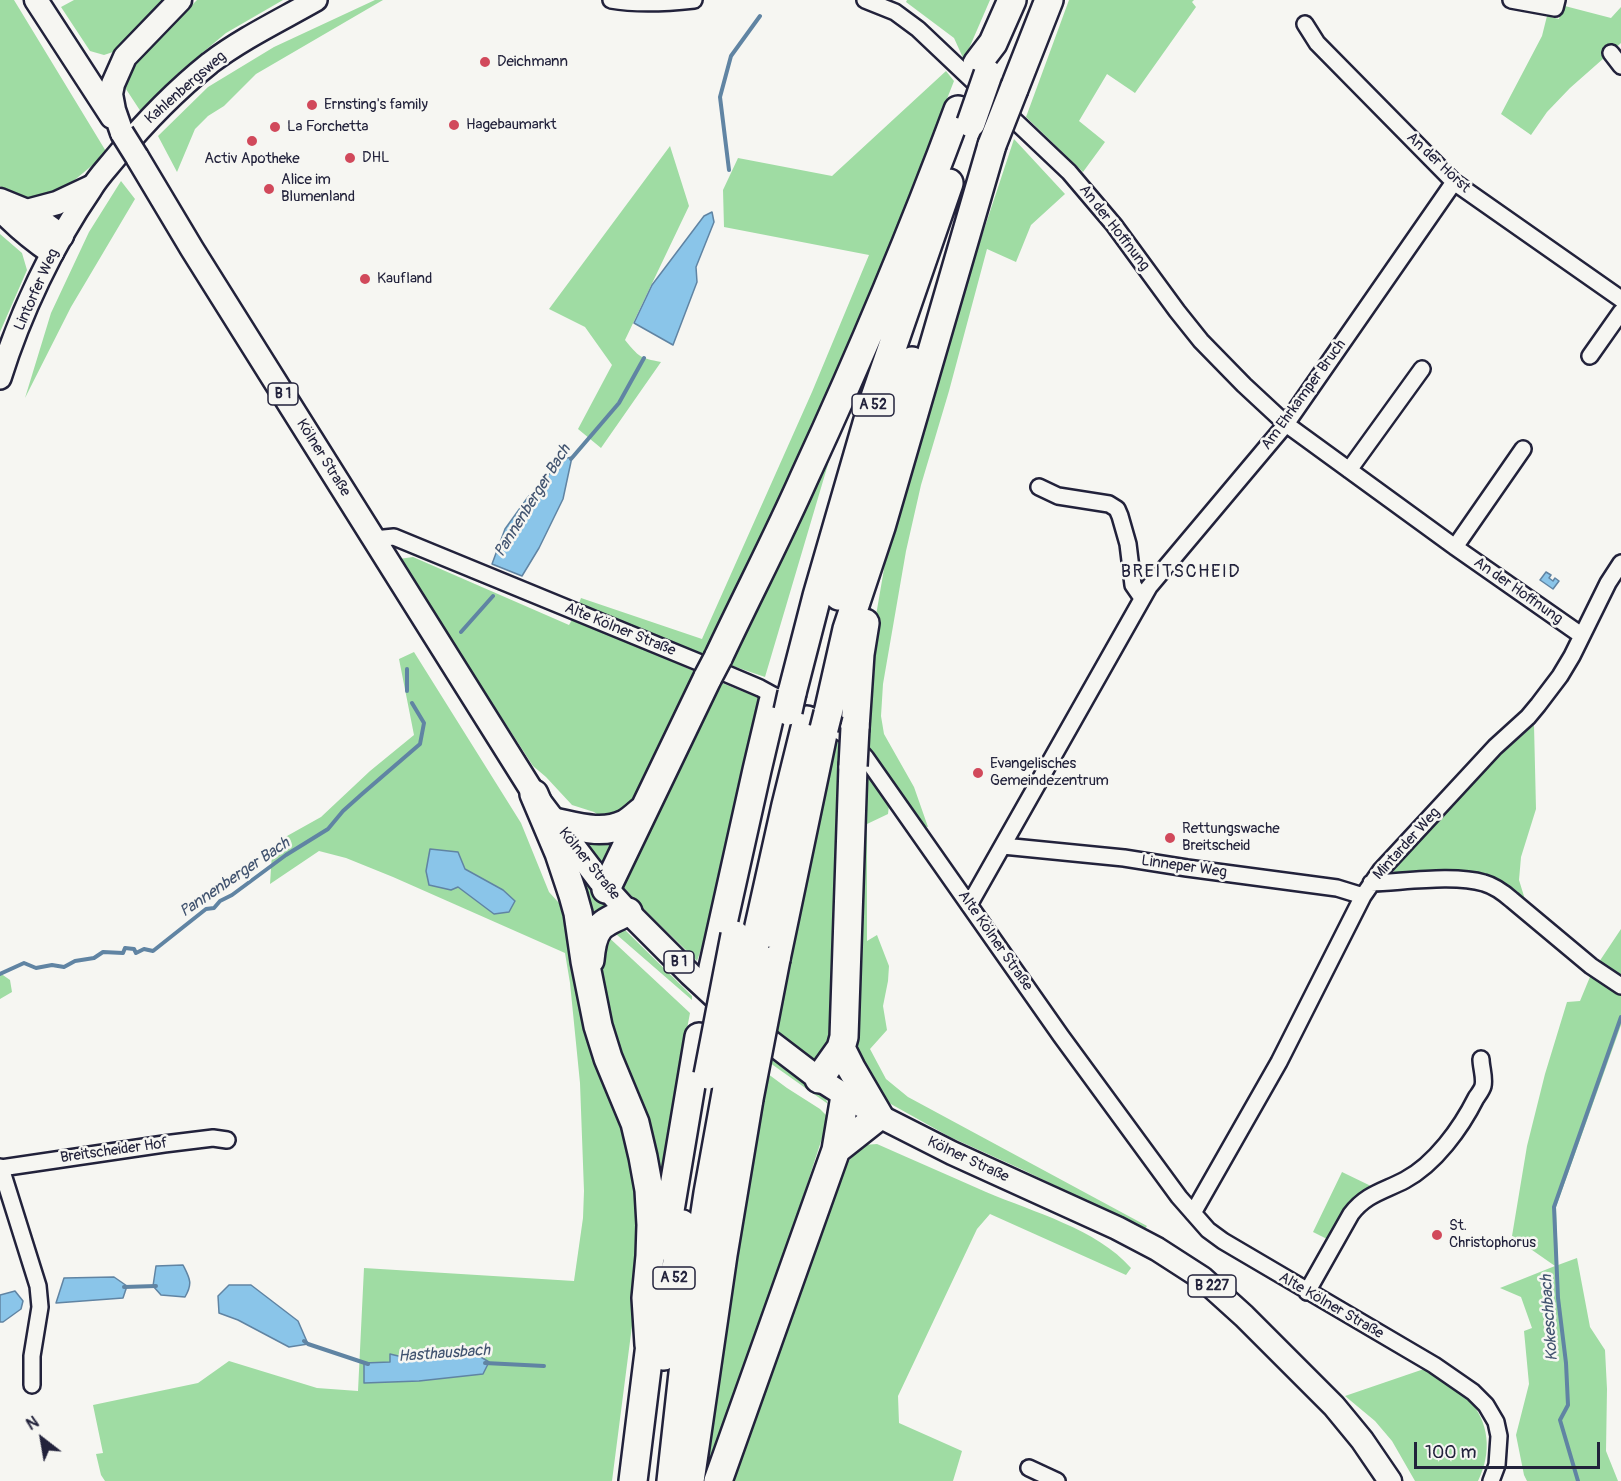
<!DOCTYPE html>
<meta charset="utf-8">
<style>
body{margin:0}
#map{position:relative;width:1621px;height:1481px;overflow:hidden;background:#f6f6f2;font-family:Pangolin,sans-serif}
canvas{display:block}
.north{position:absolute;left:12px;top:1409px;width:60px;height:60px;-webkit-text-stroke:4px #f6f6f2;paint-order:stroke;rotate:329deg;font-size:16px;font-weight:700;line-height:24px;text-align:center;color:#22223b}
.north::after{content:'';display:block;margin:auto;width:21px;height:27px;background:#22223b;clip-path:polygon(50% 0,100% 100%,50% 72%,0 100%)}
.scale{position:absolute;left:1414px;top:1442px;width:186px;height:27px;box-sizing:border-box;border:3px solid #22223b;border-top:0;padding-left:8px;font-size:18px;line-height:21px;white-space:nowrap;color:#22223b;-webkit-text-stroke:4px #f6f6f2;paint-order:stroke}
</style>
<div id="map">
<canvas width="1621" height="1481"></canvas>
<div class="north">N</div>
<div class="scale">100 m</div>
</div>
<script>
const c = document.querySelector('canvas').getContext('2d');
c.lineJoin = 'round';
function fillPath(path, color) {
  c.fillStyle = color;
  c.fill(path, 'evenodd');
}
function strokePath(path, color, width, dash) {
  c.strokeStyle = color;
  c.lineWidth = width;
  c.lineCap = dash ? 'butt' : 'round';
  c.setLineDash(dash || []);
  c.stroke(path);
}
function drawText(font, color, halo, rows, align = 'center') {
  c.font = font + ' Pangolin,sans-serif';
  c.lineWidth = 5;
  c.setLineDash([]);
  c.textBaseline = 'middle';
  c.strokeStyle = halo;
  c.fillStyle = color;
  for (const [text, x, y, turn = 0] of rows) {
    c.save();
    c.translate(x, y);
    c.rotate((+turn || 0) * Math.PI / 180);
    c.textAlign = isNaN(turn) ? turn : align;
    if (halo) c.strokeText(text, 0, 0);
    c.fillText(text, 0, 0);
    c.restore();
  }
}
fillPath(new Path2D(`
 M0 0H14L107 153 59 193 37 200 12 195 0 186Z
 M74 0H162L113 52 104 55 90 51 61 7Z
 M197 0H283L226 33 177 74 141 112 124 86 131 66Z
 M375 0H383L256 74 224 106 208 116 195 129 177 172 158 136 208 87 274 47Z
 M907 0H990L964 60 954 38 906 2Z
 M1069 0H1194L1192 2 1196 7 1135 93 1107 74 1079 121 1105 142 1083 172 1026 117Z
 M1561 5 1611 18 1621 7V43L1570 88 1547 112 1531 135 1501 114 1542 36 1547 16 1559 19Z
 M946 71 954 81 841 369 705 658 578 606 581 598 702 639 812 392 869 255 724 227 723 190 738 158 832 176Z
 M1014 139 1065 194 1031 225 1016 262 987 249 949 391 921 485 906 551 883 684 881 716 884 734 914 787 928 827 921 826 865 744 868 662 890 534 964 290Z
 M670 146 689 206 625 340C639 357 640 358 661 362L601 448 578 429 612 365 585 327 549 309Z
 M121 181 135 199 71 307 25 398 51 313 89 232Z
 M0 234 22 253 27 270 0 332Z
 M847 400 765 677 724 663Z
 M413 557 569 625 573 618 696 672 632 804 610 823 594 812 572 805 546 777 533 766 399 559Z
 M414 652 521 823 549 892 559 903 572 913 640 1183 637 1287 612 1481H105L101 1475 96 1454 103 1453 93 1405 198 1383 229 1361 317 1388 358 1391 364 1268 574 1281 583 1218 584 1191 580 1083 570 983 565 953 393 877 346 858 319 851 270 884 272 853 287 836 321 817 370 771 414 735 399 659Z
 M717 681 759 698 704 941 697 961C670 934 642 909 617 880Z
 M1534 725 1536 809 1521 857 1519 880 1527 906 1501 887 1397 878 1393 869 1495 760Z
 M831 740 843 744 835 1039 818 1062 770 1026Z
 M862 765 889 805 888 814 867 824V941L877 935 889 966 888 981 883 1006 887 1030 870 1049 886 1079 908 1097 1147 1226 1145 1229 1021 1169 950 1137 889 1103 863 1076 852 1048Z
 M620 831 609 873 575 832Z
 M564 852 610 912 597 918 591 915Z
 M622 927 692 996V1000L609 928Z
 M1621 929V980L1597 965Z
 M603 932 690 1013 671 1112 660 1198 613 1050 596 957Z
 M1592 972 1621 991V1025L1556 1207 1558 1265 1577 1258 1590 1327 1605 1350 1607 1389 1606 1451 1618 1481H1527L1524 1475 1516 1435 1529 1384 1524 1331 1532 1328 1521 1297 1500 1288 1555 1266 1512 1236 1527 1146 1545 1074 1567 1002 1580 1001Z
 M0 973 10 980 12 992 0 999Z
 M765 1051 825 1097 828 1104 763 1058Z
 M760 1068 787 1088 820 1109 826 1115 825 1129 798 1212 750 1350 710 1481H698Z
 M877 1144C913 1160 950 1176 986 1192 1033 1212 1097 1229 1131 1268L1126 1275 990 1214 977 1229 898 1396 899 1423 962 1451 953 1481H729L846 1164 863 1145Z
 M1342 1172 1373 1187C1347 1201 1342 1216 1329 1240L1313 1232Z
 M1424 1369C1438 1378 1455 1386 1467 1398 1490 1421 1492 1453 1478 1481H1415L1392 1441 1375 1421 1345 1396Z`), '#9fdca3');
const water = new Path2D(`
 M712 212 714 222 696 267 697 282 673 345 634 323 652 285 704 216Z
 M572 457 563 499 539 548 522 576 492 564 505 529 528 497 563 459Z
 M1546 572 1551 575 1549 578 1553 581 1555 578 1559 581 1553 589 1540 580Z
 M430 849 458 852 465 869 503 890 515 901 509 912 494 914 458 887 451 890 429 885 426 871Z
 M183 1265C190 1279 193 1283 185 1297L161 1295 153 1286 156 1266Z
 M114 1277 127 1286 123 1298 56 1303 64 1278Z
 M229 1285H251L298 1321 308 1344 289 1347 238 1320 219 1313 218 1296Z
 M15 1291 23 1301 21 1309 3 1322H0V1295Z
 M390 1354 419 1361 476 1354 489 1362 483 1374 419 1381 364 1383V1363L390 1362Z`);
fillPath(water, '#8ac5e9');
strokePath(water, '#6084a3', 1.5);
strokePath(new Path2D(`
 M729 170 720 97 731 56 760 16
 M571 459 619 403 644 358
 M461 632 493 596
 M407 669V691
 M0 974 24 963 36 968 52 965 64 967 75 961 94 958 103 952 123 953 125 948 134 949 136 953 144 949 153 951 206 909 214 908 220 901 232 895 286 855 328 829 343 811 362 794 420 744 424 723 412 703
 M124 1287 156 1286
 M304 1341 308 1344 368 1364
 M485 1363 544 1366
 M1578 1481 1560 1420 1568 1405 1566 1363 1558 1298 1554 1207 1621 1017`), '#6084a3', 4);
const street = new Path2D(`
 M611 0C639 5 667 3 694 0
 M865 0 895 12 918 29 1069 172 1114 225 1177 311 1201 341 1244 385 1286 424 1455 547 1581 635
 M1511 0 1555 8 1557 0
 M1305 24 1317 43 1454 182 1621 299
 M1611 53 1621 66
 M1590 356 1621 312
 M1349 470 1422 369
 M1039 487 1058 496 1109 504 1117 509 1120 516 1128 544 1133 585 1142 598
 M374 539 394 537 720 671 760 688 782 700
 M1455 547 1523 449
 M822 721 847 736 866 758 1061 1036 1179 1197 1208 1230 1223 1241 1434 1365 1473 1392 1486 1405 1496 1422 1499 1436 1497 1465 1491 1481
 M1003 846 1124 858 1187 868 1337 888 1363 896
 M1371 883C1403 882 1454 874 1484 883 1495 886 1504 893 1512 900L1591 966 1621 986
 M969 905 1149 587 1286 424 1454 182
 M0 1167 1 1168 164 1144 213 1138 227 1140
 M1 1168 38 1286 40 1307 32 1356V1385
 M1193 1213 1279 1062 1363 896 1381 870 1495 747 1528 717 1538 705 1560 676 1572 656 1608 583 1621 563
 M1307 1292 1351 1214C1366 1194 1384 1191 1405 1180 1435 1164 1461 1128 1476 1098 1478 1095 1482 1090 1483 1086 1485 1078 1481 1067 1481 1059
 M1029 1468 1057 1481`);
const secondary = new Path2D(`
 M0 378C20 314 53 244 91 189 98 177 108 167 116 157 145 122 175 91 210 63 243 38 281 20 316 0`);
const primary = new Path2D(`
 M36 0 112 117
 M122 133 114 110 111 94 113 84 125 57 180 0
 M137 157 192 249 534 794 600 881 628 912 690 974 730 1011 819 1079 849 1098 879 1116 952 1153 1117 1228 1157 1249 1202 1278 1244 1316 1334 1406 1362 1440 1390 1481
 M0 200 27 211 62 236
 M0 209C16 226 33 240 52 253
 M27 211 57 203 91 187`);
const highway = new Path2D(`
 M977 64 993 43 1012 0
 M1014 89 1049 0
 M839 596 894 410 912 361
 M718 658C746 598 777 539 804 478 860 357 912 234 958 110
 M792 693 817 596 872 406 949 183
 M828 713 847 629 881 527 992 145
 M855 728 860 654 865 623
 M534 794 559 853 573 895 578 913 585 961 598 1026 608 1058 635 1123 643 1157 649 1190 651 1225 650 1256 646 1298 649 1345
 M554 822C578 827 602 835 625 824 632 820 638 814 644 809
 M606 889 708 677
 M755 944 786 805 807 720
 M776 959 824 729
 M590 960C593 927 599 924 628 912
 M713 968 757 770 773 702
 M819 1079 841 1048 844 1037 853 766
 M836 1150 879 1116 851 1068 841 1048
 M664 1246 699 1037
 M664 1356 682 1224
 M633 1481 652 1328
 M671 1481 689 1319 708 1193 727 1088
 M690 1481 723 1255 749 1099
 M718 1481 836 1150 845 1096`);
strokePath(street, '#22223b', 20);
strokePath(secondary, '#22223b', 26);
strokePath(primary, '#22223b', 27);
strokePath(highway, '#22223b', 32);
strokePath(street, '#f6f6f2', 15);
strokePath(secondary, '#f6f6f2', 21);
strokePath(primary, '#f6f6f2', 22);
strokePath(highway, '#f6f6f2', 27);
const primaryBridge = new Path2D(`
 M122 133 137 157`);
const highwayBridge = new Path2D(`
 M971 123 988 74
 M992 145 1014 89
 M708 677 718 658
 M788 711 792 693
 M824 729 828 713
 M853 766 855 728
 M708 1075 735 935
 M727 1088 755 944
 M749 1099 776 959`);
strokePath(primaryBridge, '#22223b', 27, []);
strokePath(highwayBridge, '#22223b', 32, []);
strokePath(primaryBridge, '#f6f6f2', 22);
strokePath(highwayBridge, '#f6f6f2', 27);
for (const [x, y, r, color] of [
 [485,62,6,"#d1495b"],
 [312,105,6,"#d1495b"],
 [454,125,6,"#d1495b"],
 [275,127,6,"#d1495b"],
 [252,141,6,"#d1495b"],
 [350,158,6,"#d1495b"],
 [269,189,6,"#d1495b"],
 [365,279,6,"#d1495b"],
 [978,773,6,"#d1495b"],
 [1170,838,6,"#d1495b"],
 [1437,1235,6,"#d1495b"]
]) {
  const dot = new Path2D();
  dot.arc(x, y, r, 0, 2 * Math.PI);
  c.fillStyle = color;
  c.fill(dot);
  strokePath(dot, '#f6f6f2', 2);
}
for (const [x, y, w] of [
 [283,394,30],
 [873,405,42],
 [679,962,30],
 [674,1278,42],
 [1212,1286,48]
]) {
  const box = new Path2D();
  box.roundRect(x - w / 2, y - 11, w, 22, 4.5);
  c.fillStyle = '#f6f6f2';
  c.fill(box);
  strokePath(box, '#22223b', 1.5);
}
drawText('bold 14px', '#22223b', null, [
 ["B 1",283,394],
 ["A 52",873,405],
 ["B 1",679,962],
 ["A 52",674,1278],
 ["B 227",1212,1286]
]);
drawText('15px', '#22223b', '#f6f6f2', [
 ["Deichmann",497,62],
 ["Ernsting's family",324,105],
 ["Hagebaumarkt",466,125],
 ["La Forchetta",287,127],
 ["DHL",362,158],
 ["Activ Apotheke",252,159,"center"],
 ["Alice im",281,180],
 ["Blumenland",281,197],
 ["Kaufland",377,279],
 ["Evangelisches",990,764],
 ["Gemeindezentrum",990,781],
 ["Rettungswache",1182,829],
 ["Breitscheid",1182,846],
 ["St.",1449,1226],
 ["Christophorus",1449,1243]
], 'left');
drawText('15px', '#22223b', '#f6f6f2', [
 ["Kahlenbergsweg",186,88,-41],
 ["An der Horst",1438,163,43],
 ["An der Hoffnung",1114,228,52],
 ["Lintorfer Weg",37,290,-66],
 ["Am Ehrkamper Bruch",1304,395,-54],
 ["Kölner Straße",323,458,58],
 ["An der Hoffnung",1518,591,35],
 ["Alte Kölner Straße",620,630,22],
 ["Mintarder Weg",1407,844,-48],
 ["Kölner Straße",589,864,51],
 ["Linneper Weg",1184,867,8],
 ["Alte Kölner Straße",995,941,55],
 ["Breitscheider Hof",114,1151,-8],
 ["Kölner Straße",968,1160,25],
 ["Alte Kölner Straße",1331,1306,30]
]);
drawText('italic 16px', '#41536f', '#f6f6f2', [
 ["Pannenberger Bach",533,501,-58],
 ["Pannenberger Bach",235,878,-34],
 ["Kokeschbach",1550,1318,-94],
 ["Hasthausbach",444,1354,-4]
]);
c.letterSpacing = '1.5px';
drawText('18px', '#22223b', '#f6f6f2', [
 ["BREITSCHEID",1181,572]
]);
c.letterSpacing = '0px';
</script>
